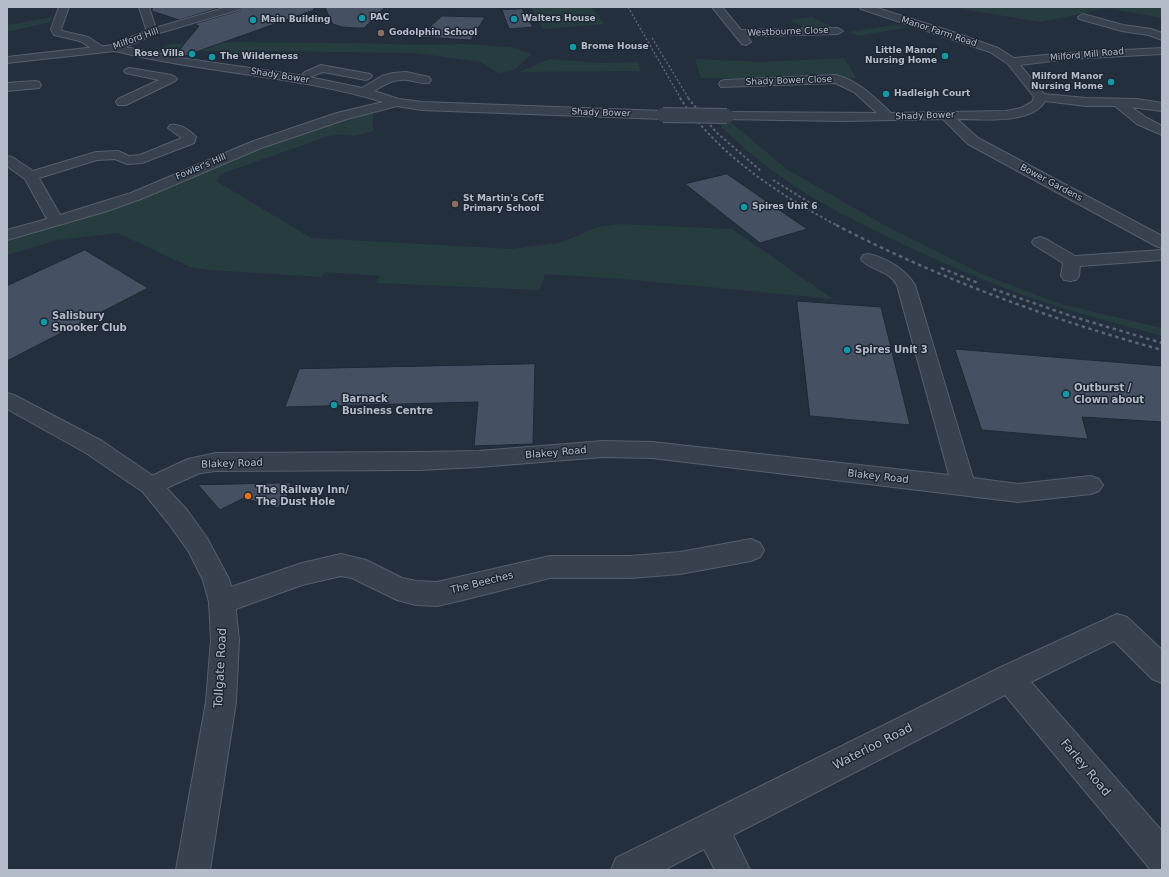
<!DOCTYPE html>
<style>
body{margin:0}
#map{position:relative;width:1169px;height:877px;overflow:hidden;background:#242f3e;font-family:"DejaVu Sans",sans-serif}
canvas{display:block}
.frame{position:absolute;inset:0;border:8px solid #b4bcc9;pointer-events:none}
</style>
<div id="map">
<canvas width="1169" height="877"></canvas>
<div class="frame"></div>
</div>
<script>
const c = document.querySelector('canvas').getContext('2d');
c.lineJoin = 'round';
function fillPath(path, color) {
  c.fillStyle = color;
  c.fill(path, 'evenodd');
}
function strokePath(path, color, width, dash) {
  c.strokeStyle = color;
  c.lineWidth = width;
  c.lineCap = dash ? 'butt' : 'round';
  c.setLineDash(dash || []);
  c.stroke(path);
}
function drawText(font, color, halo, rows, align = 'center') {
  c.font = font + ' "DejaVu Sans",sans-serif';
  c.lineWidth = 3;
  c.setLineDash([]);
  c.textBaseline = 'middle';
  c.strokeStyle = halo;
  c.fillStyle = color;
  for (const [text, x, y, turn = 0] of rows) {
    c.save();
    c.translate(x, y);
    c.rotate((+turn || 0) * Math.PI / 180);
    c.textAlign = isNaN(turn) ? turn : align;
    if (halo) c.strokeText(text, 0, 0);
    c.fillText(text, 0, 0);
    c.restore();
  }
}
fillPath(new Path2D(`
 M530 7H591L604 24 543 29Z
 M949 7H1162V18L1107 8 1041 22Z
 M52 17 51 22 7 32V25Z
 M812 17 834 28V29L806 30 802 26 790 20Z
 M893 25 910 27 858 36 850 32Z
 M210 42 353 43 426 45 462 44 510 47 532 54 515 69 499 73 480 62 415 53 256 51C241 57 225 51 210 51 193 51 176 52 159 53L158 49 170 44Z
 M844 58 856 78H701L695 59 761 62Z
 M549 59 599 63 638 62 641 71 519 72Z
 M365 113H373V131L355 136 334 134 221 174 216 181 311 238 513 249 563 242 597 227 620 224 732 229 833 299 623 279 545 274 540 290 376 283 380 276 325 272 321 277 207 270 190 267 118 233 58 240 7 255V238L233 157Z
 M713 118H728L733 124 788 170 884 225 982 274 1060 304 1162 328V336C1119 324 1076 313 1034 299 986 282 938 261 892 239 823 206 766 174 713 118Z`), '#263c3f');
const building = new Path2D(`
 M153 7H222L179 20 152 11Z
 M244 7H314V10L182 57 175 55 199 26 194 24 241 10Z
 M325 7H385L364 28H356L342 27 333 24Z
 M522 9 533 27 509 29 502 10Z
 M442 16 485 17 471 40 419 37Z
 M727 174 807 229 760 243 685 184Z
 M85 250 148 288 7 361V286Z
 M797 301 881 307 910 425 810 416Z
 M955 349 1162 366V422L1082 417 1088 439 982 430Z
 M535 364 533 444 474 446 478 402 285 407 299 369Z
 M291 483 286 500 277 508 244 498 220 510 198 485Z`);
fillPath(building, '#455162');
strokePath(building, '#1f2835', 1);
const minor = new Path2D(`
 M59 7H69L61 29 62 31 88 37 105 48 106 50 105 52H97L80 41 54 35 51 29Z
 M139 7H149L157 32 156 34 152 35 147 32Z
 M712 7H722L741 30 838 28 843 31 838 34 747 36 751 42 746 45 742 44Z
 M859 7H874L953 32 998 48 1014 58 1068 53 1162 48V54L1068 59 1020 65 1044 94 1086 98 1137 99 1162 103V111L1131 107 1147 118 1162 126V135L1137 124 1115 106H1086L1045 101C1032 125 981 119 957 119L978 138 1162 236V248L1156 246 968 144 943 119 843 121 722 119 721 116 722 113 727 112 877 113 854 92 835 83 721 87 719 84 721 81 725 80 836 75C859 81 874 97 891 113L1006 111 1021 108 1032 102 1034 97 1008 64 990 52 861 9Z
 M1083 14 1123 25 1151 29 1162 33V40L1149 35 1122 31 1079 19 1078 17Z
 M115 45 181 58 305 76 303 74 305 72 321 65 370 74 372 76 370 78 366 80 323 72 309 77 362 88 382 76 393 73 406 72 429 77 431 80 429 83C423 84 419 82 413 81 397 77 387 83 374 91L399 99 422 102 663 111 668 112 669 115 668 118 663 119 422 110 397 106 347 119 261 148 141 199 104 212 7 240V230L47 219 25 179 7 166V156L12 157 33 171 96 152 118 151 129 156 140 155 182 138 168 128 170 125C179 123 190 130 196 137L194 143 142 163 127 164 115 159 97 160 39 178 60 215 131 193 251 142 337 113 383 102C295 75 201 73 111 50L110 48 111 46Z
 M130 68 171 75 175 77 177 79 175 81 126 105H118L116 102 118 99 159 80 126 73 124 71 126 69Z
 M35 81 39 82 41 85 39 88 7 91V83Z
 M1040 237 1046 239 1075 256 1162 250V260L1080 266 1079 276 1076 280 1070 281 1064 280 1061 276 1063 263 1034 245 1032 242 1034 239Z
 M869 254C888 259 904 268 915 285L973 478 1018 484 1091 476 1099 479 1103 485 1099 491 1091 494 1018 502 652 458 603 457 479 467 419 470 216 471 200 473 151 495 143 492 139 486 143 480 188 459 216 453 419 452 479 451 603 441 652 442 949 475 897 285C888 269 868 270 861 259L863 255Z
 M751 539 760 543 764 550 760 557 751 561 680 574 630 578H550L463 600 437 606 416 605 397 600 352 578 341 576 302 585 222 614 213 610 209 602 213 594 222 590 302 563 341 554 366 560 402 578 416 581 437 582 550 556H630L680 552Z
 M1117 614 1127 617 1162 650V683L1152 679 1114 641 1031 682 1162 831V870L1150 869 1005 695 733 835 750 870H715L704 849 664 870H611L616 858 999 668Z`);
const tertiary = new Path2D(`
 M227 7H243L241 9 156 34 115 51 7 63V57L113 45 148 30Z
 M7 393 14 395 102 441 159 480 187 510 207 538 229 579 235 602 239 640 236 702 210 870H176L206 702 211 640 209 602 203 580 189 552 169 524 143 492 86 453 7 409Z`);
strokePath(minor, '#565f6c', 2);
strokePath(tertiary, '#565f6c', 2);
fillPath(minor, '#38414e');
fillPath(tertiary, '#38414e');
strokePath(new Path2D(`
 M628 7 681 99
 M652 38 689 99`), '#5a6575', 1.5, [2, 2]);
strokePath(new Path2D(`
 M680 98C718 155 778 194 838 226
 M688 98 716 132 761 171
 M773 180 820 209`), '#5a6575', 2, [2.5, 2.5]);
strokePath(new Path2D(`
 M836 225C940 279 1049 319 1162 350
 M941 268 978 283
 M993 289 1074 317 1162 343`), '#5a6575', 2.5, [3.5, 3.5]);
const minorBridge = new Path2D(`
 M663 115 727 116`);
strokePath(minorBridge, '#565f6c', 16, []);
strokePath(minorBridge, '#38414e', 14);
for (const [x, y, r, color] of [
 [362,18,4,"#0f9aa8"],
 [514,19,4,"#0f9aa8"],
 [253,20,4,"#0f9aa8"],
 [381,33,4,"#8d6e63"],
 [573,47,4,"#0f9aa8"],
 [192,54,4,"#0f9aa8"],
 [945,56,4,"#0f9aa8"],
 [212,57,4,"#0f9aa8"],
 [1111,82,4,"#0f9aa8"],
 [886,94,4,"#0f9aa8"],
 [455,204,4,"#8d6e63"],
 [744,207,4,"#0f9aa8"],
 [44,322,4,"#0f9aa8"],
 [847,350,4,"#0f9aa8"],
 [1066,394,4,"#0f9aa8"],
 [334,405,4,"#0f9aa8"],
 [248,496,4,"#e8710a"]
]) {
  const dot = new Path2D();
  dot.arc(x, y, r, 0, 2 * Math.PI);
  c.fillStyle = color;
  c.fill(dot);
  strokePath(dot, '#1d2633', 1.5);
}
drawText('bold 9px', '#b4bcc9', '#1d2633', [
 ["PAC",370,18],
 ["Walters House",522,19],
 ["Main Building",261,20],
 ["Godolphin School",389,33],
 ["Brome House",581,47],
 ["Little Manor",937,51,"right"],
 ["Nursing Home",937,61,"right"],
 ["Rose Villa",184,54,"right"],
 ["The Wilderness",220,57],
 ["Milford Manor",1103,77,"right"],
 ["Nursing Home",1103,87,"right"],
 ["Hadleigh Court",894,94],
 ["St Martin's CofE",463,199],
 ["Primary School",463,209],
 ["Spires Unit 6",752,207]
], 'left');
drawText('9px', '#b4bcc9', '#1d2633', [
 ["Westbourne Close",788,32,-2],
 ["Manor Farm Road",939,32,18],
 ["Milford Hill",136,39,-20],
 ["Milford Mill Road",1087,55,-5],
 ["Shady Bower",280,76,9],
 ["Shady Bower Close",789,81,-2],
 ["Shady Bower",601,113,2],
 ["Shady Bower",925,116,-2],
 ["Fowler's Hill",201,167,-23],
 ["Bower Gardens",1051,183,28]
]);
drawText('bold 10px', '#b4bcc9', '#1d2633', [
 ["Salisbury",52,316],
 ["Snooker Club",52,328],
 ["Spires Unit 3",855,350],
 ["Outburst /",1074,388],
 ["Clown about",1074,400],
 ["Barnack",342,399],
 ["Business Centre",342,411],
 ["The Railway Inn/",256,490],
 ["The Dust Hole",256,502]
], 'left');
drawText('10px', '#b4bcc9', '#1d2633', [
 ["Blakey Road",556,453,-5],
 ["Blakey Road",232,464,-2],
 ["Blakey Road",878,477,6],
 ["The Beeches",482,583,-14]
]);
drawText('12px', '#b4bcc9', '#1d2633', [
 ["Tollgate Road",221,668,-87],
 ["Waterloo Road",873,747,-27],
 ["Farley Road",1085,768,50]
]);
</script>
